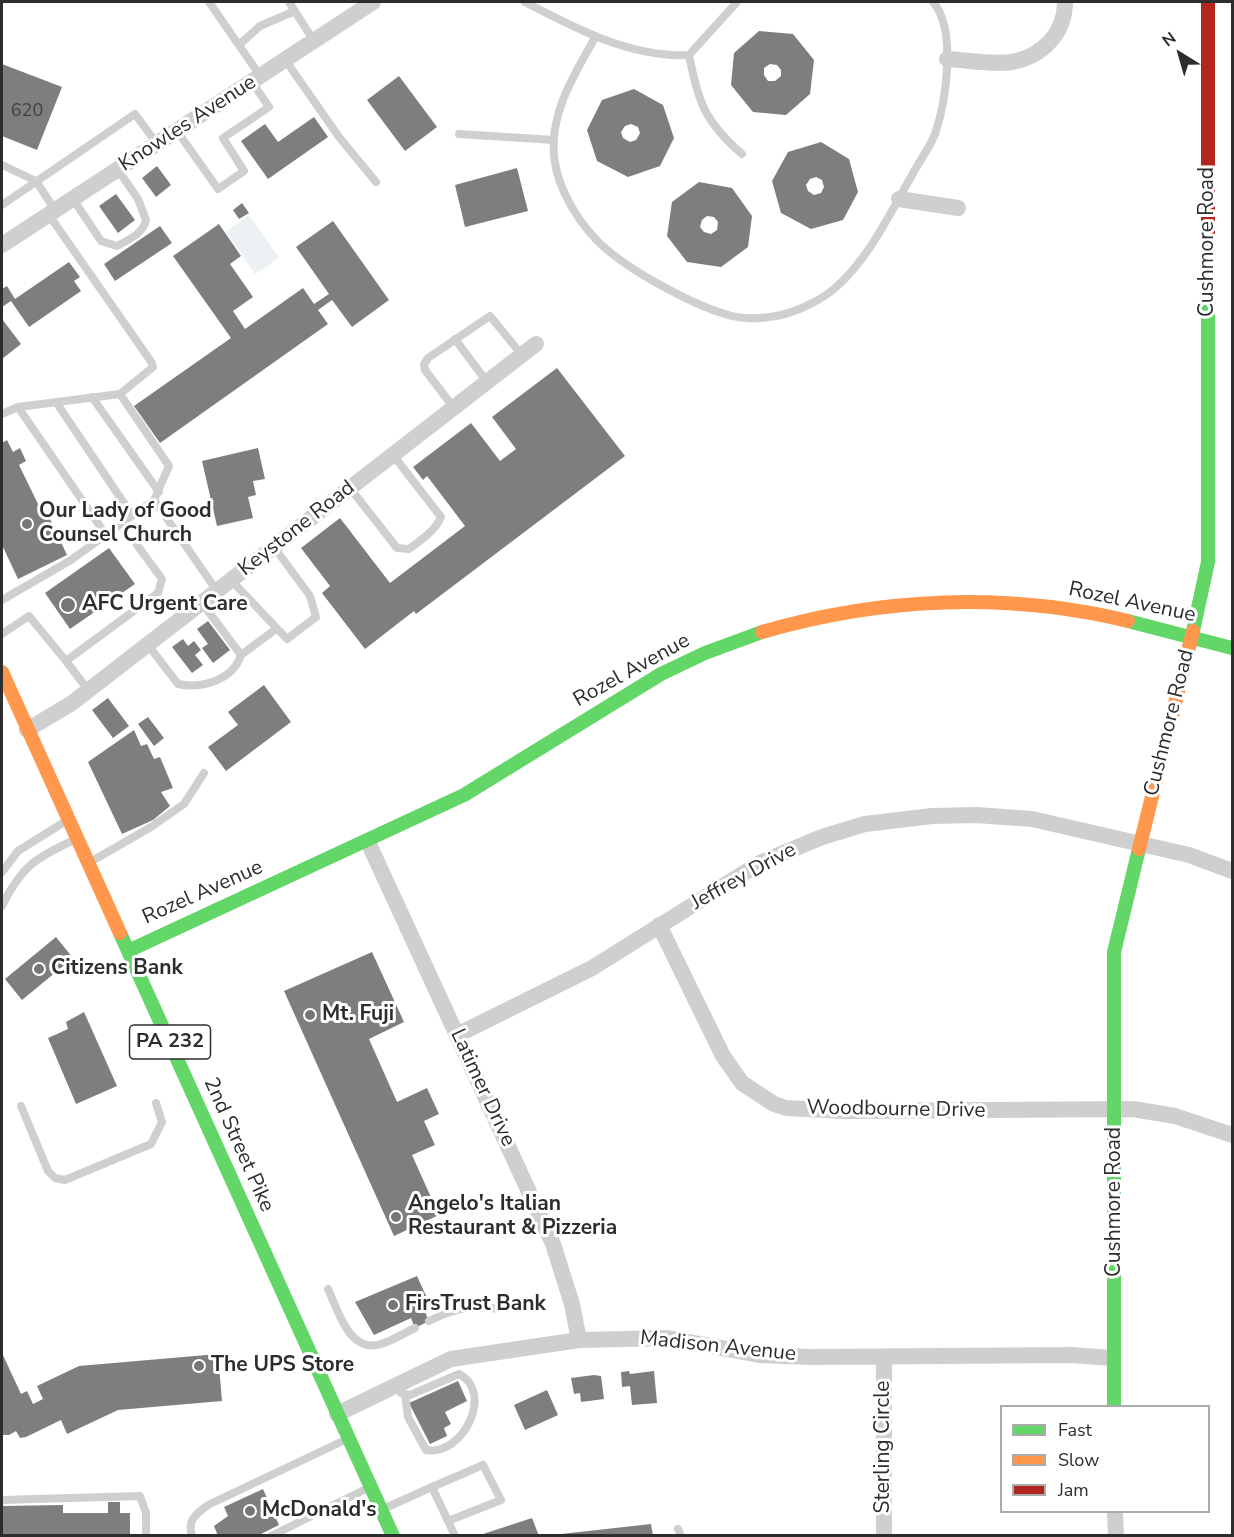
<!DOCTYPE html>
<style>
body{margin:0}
#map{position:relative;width:1234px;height:1537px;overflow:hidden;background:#fff;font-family:"Nunito Sans",sans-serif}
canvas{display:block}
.frame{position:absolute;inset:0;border:3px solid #2d2d2d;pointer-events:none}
.legend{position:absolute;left:1000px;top:1405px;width:210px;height:108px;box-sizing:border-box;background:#fff;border:2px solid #ababab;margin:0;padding:8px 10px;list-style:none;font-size:18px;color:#2d2d2d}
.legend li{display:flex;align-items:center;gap:12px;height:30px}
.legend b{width:30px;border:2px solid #ababab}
.north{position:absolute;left:1150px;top:24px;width:60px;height:60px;-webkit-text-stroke:4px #fff;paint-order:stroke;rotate:323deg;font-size:16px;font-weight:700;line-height:24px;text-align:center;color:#2d2d2d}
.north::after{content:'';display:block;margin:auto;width:21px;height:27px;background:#2d2d2d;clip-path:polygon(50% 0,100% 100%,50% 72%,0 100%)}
</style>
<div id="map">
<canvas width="1234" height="1537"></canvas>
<div class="frame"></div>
<ul class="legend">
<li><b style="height:8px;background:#63d668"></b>Fast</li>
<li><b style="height:8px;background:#ff974d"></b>Slow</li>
<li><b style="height:8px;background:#b3261e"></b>Jam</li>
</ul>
<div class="north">N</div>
</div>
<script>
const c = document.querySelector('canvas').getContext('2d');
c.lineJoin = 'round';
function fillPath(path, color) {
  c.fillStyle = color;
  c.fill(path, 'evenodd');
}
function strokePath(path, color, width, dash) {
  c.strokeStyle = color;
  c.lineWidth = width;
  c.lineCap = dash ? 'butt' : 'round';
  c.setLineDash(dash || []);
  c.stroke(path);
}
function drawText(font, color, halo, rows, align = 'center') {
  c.font = font + ' "Nunito Sans",sans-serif';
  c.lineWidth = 6;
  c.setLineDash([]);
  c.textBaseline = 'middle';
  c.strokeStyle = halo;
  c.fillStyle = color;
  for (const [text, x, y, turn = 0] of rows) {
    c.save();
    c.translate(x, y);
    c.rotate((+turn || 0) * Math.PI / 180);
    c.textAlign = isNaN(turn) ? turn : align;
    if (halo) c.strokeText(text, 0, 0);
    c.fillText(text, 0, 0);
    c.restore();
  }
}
fillPath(new Path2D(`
 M249 215 279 258 255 274 226 232Z`), '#ecf1f3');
fillPath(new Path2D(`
 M759 31 793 34 814 60 810 94 786 115 753 112 731 85 734 53ZM770 64 777 65 781 70V76L775 81H768L764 75V68Z
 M2 64 62 87 37 150 2 136Z
 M399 76 437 127 405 151 367 100Z
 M634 89 663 105 674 138 660 166 628 177 597 161 587 130 602 100ZM631 124 638 127 640 133 636 140 630 142 623 138 621 132 625 126Z
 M314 117 328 137 268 179 241 141 265 124 278 142Z
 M821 142 849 159 858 192 843 220 811 229 781 213 772 181 788 152ZM816 177 822 180 824 187 821 193 814 195 808 191 806 185 810 179Z
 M157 166 171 185 156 197 142 178Z
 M517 168 528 211 465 227 455 185Z
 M699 182 732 188 752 216 748 247 721 267 687 262 667 236 672 202ZM707 216 714 217 718 222 717 230 711 234 704 232 700 227 702 220Z
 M116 194 135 220 118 233 99 206Z
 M242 203 249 213 239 219 233 210Z
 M333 221 389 300 352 327 332 300 318 310 328 324 160 443 134 406 231 338 173 256 219 224 241 256 230 264 253 297 233 311 245 329 303 288 314 304 329 294 296 247Z
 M160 226 172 243 115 281 104 264Z
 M69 262 80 277 74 281 81 291 29 327 11 301 2 307V289L7 286 15 299Z
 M2 319 21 344 2 359Z
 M557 368 625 456 416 614 414 611 365 649 322 593 330 586 301 548 340 518 390 583 465 526 427 476 423 480 413 467 471 423 500 461 516 449 492 417Z
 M7 440 13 452 20 448 26 461 19 465 38 504 42 502 67 555 18 579 2 545V443Z
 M258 448 265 479 253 481 256 495 248 497 253 518 217 526 202 461Z
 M109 548 135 584 70 629 45 593Z
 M208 621 230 650 213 663 202 648 208 644 197 629Z
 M183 639 188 646 194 641 201 650 195 655 203 665 192 673 172 647Z
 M264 685 291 722 226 771 208 747 238 725 228 712Z
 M108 698 129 726 113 738 92 710Z
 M148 717 164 738 154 746 138 724Z
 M134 730 141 746 147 744 154 759 160 757 173 788 161 792 170 806 153 820 122 834 88 762Z
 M56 937 73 958 22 1000 5 979Z
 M372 952 404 1022 369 1039 397 1102 427 1088 439 1114 424 1121 435 1145 412 1155 439 1215 394 1236 284 991Z
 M84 1012 117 1086 76 1104 48 1038 68 1029 66 1022Z
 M417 1276 432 1309 425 1312 429 1321 415 1328 411 1318 374 1335 355 1302Z
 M2 1353 21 1394 27 1391 33 1404 43 1399 37 1386 79 1366 218 1354 222 1401 118 1410 67 1434 61 1420 26 1437 20 1438 16 1431 9 1435H2Z
 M629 1371 630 1374 654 1371 657 1403 632 1405 630 1386 622 1387 621 1372Z
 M594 1375 601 1376 604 1399 581 1402 580 1393 574 1394 571 1378Z
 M458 1381 467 1401 445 1412 451 1424 444 1428 447 1436 430 1444 409 1403Z
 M547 1390 558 1415 525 1430 514 1405Z
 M263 1489 279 1525 257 1536H218L214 1526 228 1516 224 1507Z
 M108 1502H120V1513H130V1536H2V1506L63 1505V1513H108Z
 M532 1518 539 1536H480V1535Z
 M651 1524 653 1536H561V1534Z`), '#7e7e7e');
strokePath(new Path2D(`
 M209 2 261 77
 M289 2 314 41
 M525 2C575 28 630 58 689 55L737 2
 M596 36C574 75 547 116 555 163 559 188 575 216 592 235 617 265 693 306 732 316 747 320 766 318 781 315 798 311 821 300 834 289 868 260 889 215 911 177 918 163 929 149 935 134 946 102 957 29 933 2
 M239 45 260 26 295 11
 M689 55C698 102 705 122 742 154
 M286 61 339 137 376 182
 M177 131 218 189 244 171 223 138 269 107 252 82
 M459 134 554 140
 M2 165 36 181 55 210
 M73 199 101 241 117 246C128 240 144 233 146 220L138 199 118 170
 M2 205 135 114 157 144
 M49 215 152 363 153 367 120 394
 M455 339 487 382
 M92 397 159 492
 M56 402 132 515
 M18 407 106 535
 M454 408 425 370 424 364 428 358 490 316 522 355
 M2 414 18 407 120 394 169 466 154 500 217 591
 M350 488 397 548 409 549C421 540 435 531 441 517L393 455
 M231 580 287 639 316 617 310 596 274 547
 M2 600 71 560 154 500
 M2 634 29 616 66 661 158 593 162 579 137 545
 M148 645 178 684C202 689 233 680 241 655L202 603
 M241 655 276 629
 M66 661 88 690
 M92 861 151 827 184 804 204 773
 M2 872 18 851 66 821
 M2 906C21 867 35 858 74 840
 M21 1106 48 1171 55 1178 65 1180 151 1144 162 1122 156 1103
 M328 1289C338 1310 349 1354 381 1344 392 1341 404 1333 415 1328
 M429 1321C457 1307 471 1306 503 1309
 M398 1385 401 1393 410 1395 459 1374C495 1393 462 1457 426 1450L408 1417 405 1395
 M2 1500 140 1496 146 1513V1536
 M383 1509 432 1487
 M448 1521 501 1500 483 1465 432 1487 455 1536
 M678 1529 681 1536
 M192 1536C187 1520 196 1514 208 1505L345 1440
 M271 1536 368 1488`), '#cfcfcf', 8);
strokePath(new Path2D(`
 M947 59C967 60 992 65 1012 62 1043 56 1065 33 1065 2
 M899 199 958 208
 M2 245 373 2
 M27 730 72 703 536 344
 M368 842 553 1244 572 1304 579 1340
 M659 925 723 1056 742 1083 774 1104 786 1108 844 1111 1133 1109 1175 1116 1232 1135
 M457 1035 592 968 760 863 822 837 865 824 932 816 976 815 1032 819 1189 855 1232 871
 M884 1358V1536
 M337 1414 451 1359 579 1340 668 1338 759 1355 812 1357 1071 1355 1113 1358
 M1115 1512 1116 1536`), '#cfcfcf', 16);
strokePath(new Path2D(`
 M1128 621 1232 648
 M1193 631 1208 562V261
 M120 933 393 1536
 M130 950 464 795 661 674 705 653 762 632
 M1114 1406V952L1139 849`), '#63d668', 14);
strokePath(new Path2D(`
 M762 632C882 597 1007 592 1128 621
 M2 672 120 933
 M1139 849 1193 631`), '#ff974d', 14);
strokePath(new Path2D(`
 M1208 2V261`), '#b3261e', 14);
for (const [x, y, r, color] of [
 [27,524,6,"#767676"],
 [68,605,8,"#767676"],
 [39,969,6,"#767676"],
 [310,1015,6,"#767676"],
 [396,1217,6,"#767676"],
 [393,1305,6,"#767676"],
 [199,1366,6,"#767676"],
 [250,1511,6,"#767676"]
]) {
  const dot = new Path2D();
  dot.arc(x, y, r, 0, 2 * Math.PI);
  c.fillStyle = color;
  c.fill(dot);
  strokePath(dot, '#fff', 2);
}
drawText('18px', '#414141', null, [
 ["620",27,112]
]);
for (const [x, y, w] of [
 [170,1042,81]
]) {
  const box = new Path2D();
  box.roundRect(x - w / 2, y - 17, w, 34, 4.5);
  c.fillStyle = '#fff';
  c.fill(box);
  strokePath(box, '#2d2d2d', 1.5);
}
drawText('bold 20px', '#2d2d2d', null, [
 ["PA 232",170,1042]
]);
drawText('21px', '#2d2d2d', '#fff', [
 ["Knowles Avenue",188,124,-33],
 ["Cushmore Road",1208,242,-90],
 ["Keystone Road",297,529,-38],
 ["Rozel Avenue",1132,603,12],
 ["Rozel Avenue",632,671,-29],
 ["Cushmore Road",1170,723,-76],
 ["Jeffrey Drive",744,877,-29],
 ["Rozel Avenue",203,893,-24],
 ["Latimer Drive",482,1088,65],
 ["Woodbourne Drive",896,1110,1],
 ["2nd Street Pike",238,1145,66],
 ["Cushmore Road",1115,1202,-90],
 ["Madison Avenue",718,1347,6],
 ["Sterling Circle",884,1447,-90]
]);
drawText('bold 21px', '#2d2d2d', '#fff', [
 ["Our Lady of Good",39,512],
 ["Counsel Church",39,536],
 ["AFC Urgent Care",82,605],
 ["Citizens Bank",51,969],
 ["Mt. Fuji",322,1015],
 ["Angelo's Italian",408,1205],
 ["Restaurant & Pizzeria",408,1229],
 ["FirsTrust Bank",405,1305],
 ["The UPS Store",211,1366],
 ["McDonald's",262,1511]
], 'left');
</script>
